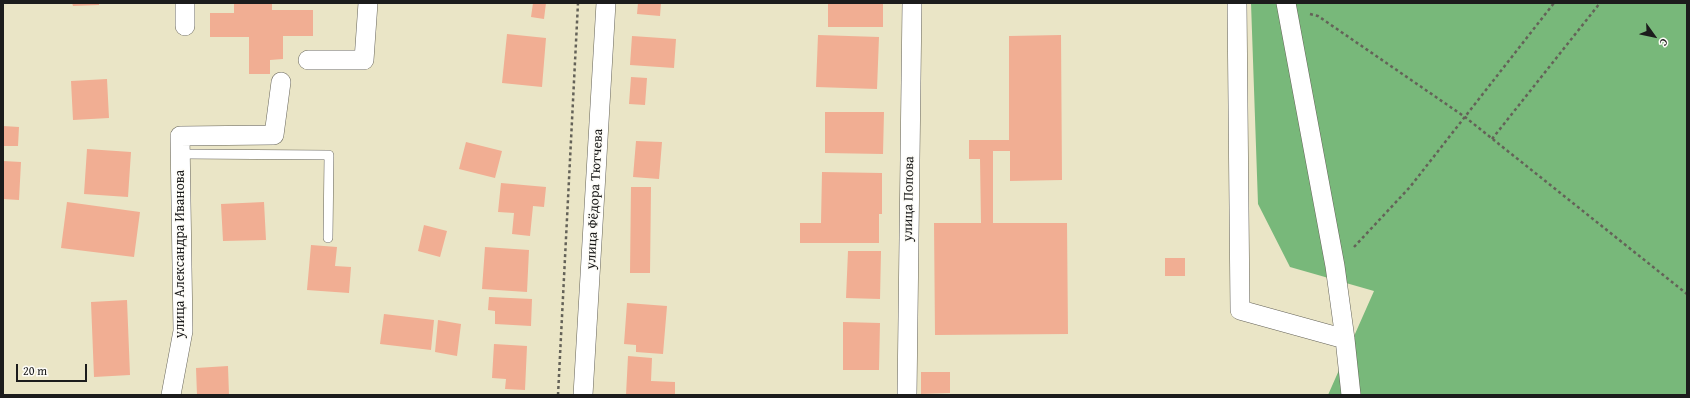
<!DOCTYPE html>
<meta charset="utf-8">
<style>
body{margin:0}
#map{position:relative;width:1690px;height:398px;overflow:hidden;background:#eae5c6;font-family:"Gentium Book Plus",serif}
canvas{display:block}
.frame{position:absolute;inset:0;border:4px solid #1c1c1c;pointer-events:none}
.north{position:absolute;left:1634px;top:16px;width:40px;height:40px;-webkit-text-stroke:3px #fdfcf7;paint-order:stroke;rotate:123deg;font-size:11px;font-weight:700;line-height:16px;text-align:center;color:#1c1c1c}
.north::after{content:'';display:block;margin:auto;width:14px;height:18px;background:#1c1c1c;clip-path:polygon(50% 0,100% 100%,50% 72%,0 100%)}
.scale{position:absolute;left:16px;top:364px;width:71px;height:18px;box-sizing:border-box;border:2px solid #1c1c1c;border-top:0;padding-left:5px;font-size:12px;line-height:14px;white-space:nowrap;color:#1c1c1c;-webkit-text-stroke:3px #fdfcf7;paint-order:stroke}
</style>
<div id="map">
<canvas width="1690" height="398"></canvas>
<div class="frame"></div>
<div class="north">С</div>
<div class="scale">20 m</div>
</div>
<script>
const c = document.querySelector('canvas').getContext('2d');
c.lineJoin = 'round';
function fillPath(path, color) {
  c.fillStyle = color;
  c.fill(path, 'evenodd');
}
function strokePath(path, color, width, dash) {
  c.strokeStyle = color;
  c.lineWidth = width;
  c.lineCap = dash ? 'butt' : 'round';
  c.setLineDash(dash || []);
  c.stroke(path);
}
function drawText(font, color, halo, rows, align = 'center') {
  c.font = font + ' "Gentium Book Plus",serif';
  c.lineWidth = 3;
  c.setLineDash([]);
  c.textBaseline = 'middle';
  c.strokeStyle = halo;
  c.fillStyle = color;
  for (const [text, x, y, turn = 0] of rows) {
    c.save();
    c.translate(x, y);
    c.rotate((+turn || 0) * Math.PI / 180);
    c.textAlign = isNaN(turn) ? turn : align;
    if (halo) c.strokeText(text, 0, 0);
    c.fillText(text, 0, 0);
    c.restore();
  }
}
fillPath(new Path2D(`
 M1251 3H1687V395H1328L1374 291 1290 267 1258 204Z`), '#78b87a');
fillPath(new Path2D(`
 M72 3H99V5L73 6Z
 M234 3H272V10H313V36H283V59L270 60V74H249V37H210V13H234Z
 M533 3H546L544 19 531 17Z
 M638 3H661L660 16 637 14Z
 M828 3H883V27H828Z
 M507 34 546 38 542 87 502 83Z
 M818 35 879 37 877 89 816 87Z
 M1061 35 1062 180 1010 181V151H993V223H1067L1068 334 935 335 934 223H981L980 159H969V140H1009V36Z
 M632 36 676 39 674 68 630 65Z
 M631 77 647 78 645 105 629 104Z
 M107 79 109 118 73 120 71 81Z
 M825 112H884L883 154 825 153Z
 M3 126 19 127 18 146H3Z
 M636 141 662 142 659 179 633 177Z
 M466 142 502 151 495 178 459 169Z
 M87 149 131 152 128 197 84 194Z
 M3 161 21 162 19 200 3 199Z
 M822 172 882 173V214H879V243H800V223H821Z
 M501 183 546 187 544 207 533 206 530 236 512 234 514 213 498 212Z
 M631 187H651L650 273H630Z
 M67 202 140 212 134 257 61 248Z
 M264 202 266 240 223 241 221 204Z
 M424 225 447 231 440 257 418 251Z
 M311 245 337 247 335 266 351 267 349 293 307 290Z
 M485 247 529 250 527 292 482 289Z
 M848 251H881L880 299 846 298Z
 M1165 258H1185V276H1165Z
 M489 297 532 299 531 326 495 324V311L488 310Z
 M127 300 130 375 94 377 91 302Z
 M627 303 667 306 663 354 636 352V345L624 344Z
 M384 314 434 320 431 350 380 344Z
 M438 320 461 324 457 356 435 352Z
 M843 322 880 323 879 370H843Z
 M494 344 527 346 525 390 505 389 506 379 492 378Z
 M628 356 652 358 651 381 675 382V395H626Z
 M228 366 229 395H197L196 368Z
 M921 372H950V393L921 394Z`), '#f1ae93');
const service = new Path2D(`
 M180 154 329 155 328 238`);
const minor = new Path2D(`
 M1237 3 1240 310 1345 339
 M1286 3 1335 266 1345 339 1351 395
 M185 26V3
 M308 60H364L368 3
 M171 395 183 331 180 136 274 135 281 82
 M583 395 606 3
 M907 395 912 3`);
strokePath(service, '#646258', 10);
strokePath(minor, '#646258', 20);
strokePath(new Path2D(`
 M1310 14 1318 16 1465 117 1687 294
 M1492 139 1600 3
 M1354 247 1410 187 1554 3
 M558 395 578 3`), '#646258', 2.5, [3, 3]);
strokePath(service, '#fff', 9);
strokePath(minor, '#fff', 19);
drawText('14px', '#1c1c1c', '#fdfcf7', [
 ["улица Фёдора Тютчева",595,199,-87],
 ["улица Попова",909,199,-89],
 ["улица Александра Иванова",180,254,-90]
]);
</script>
